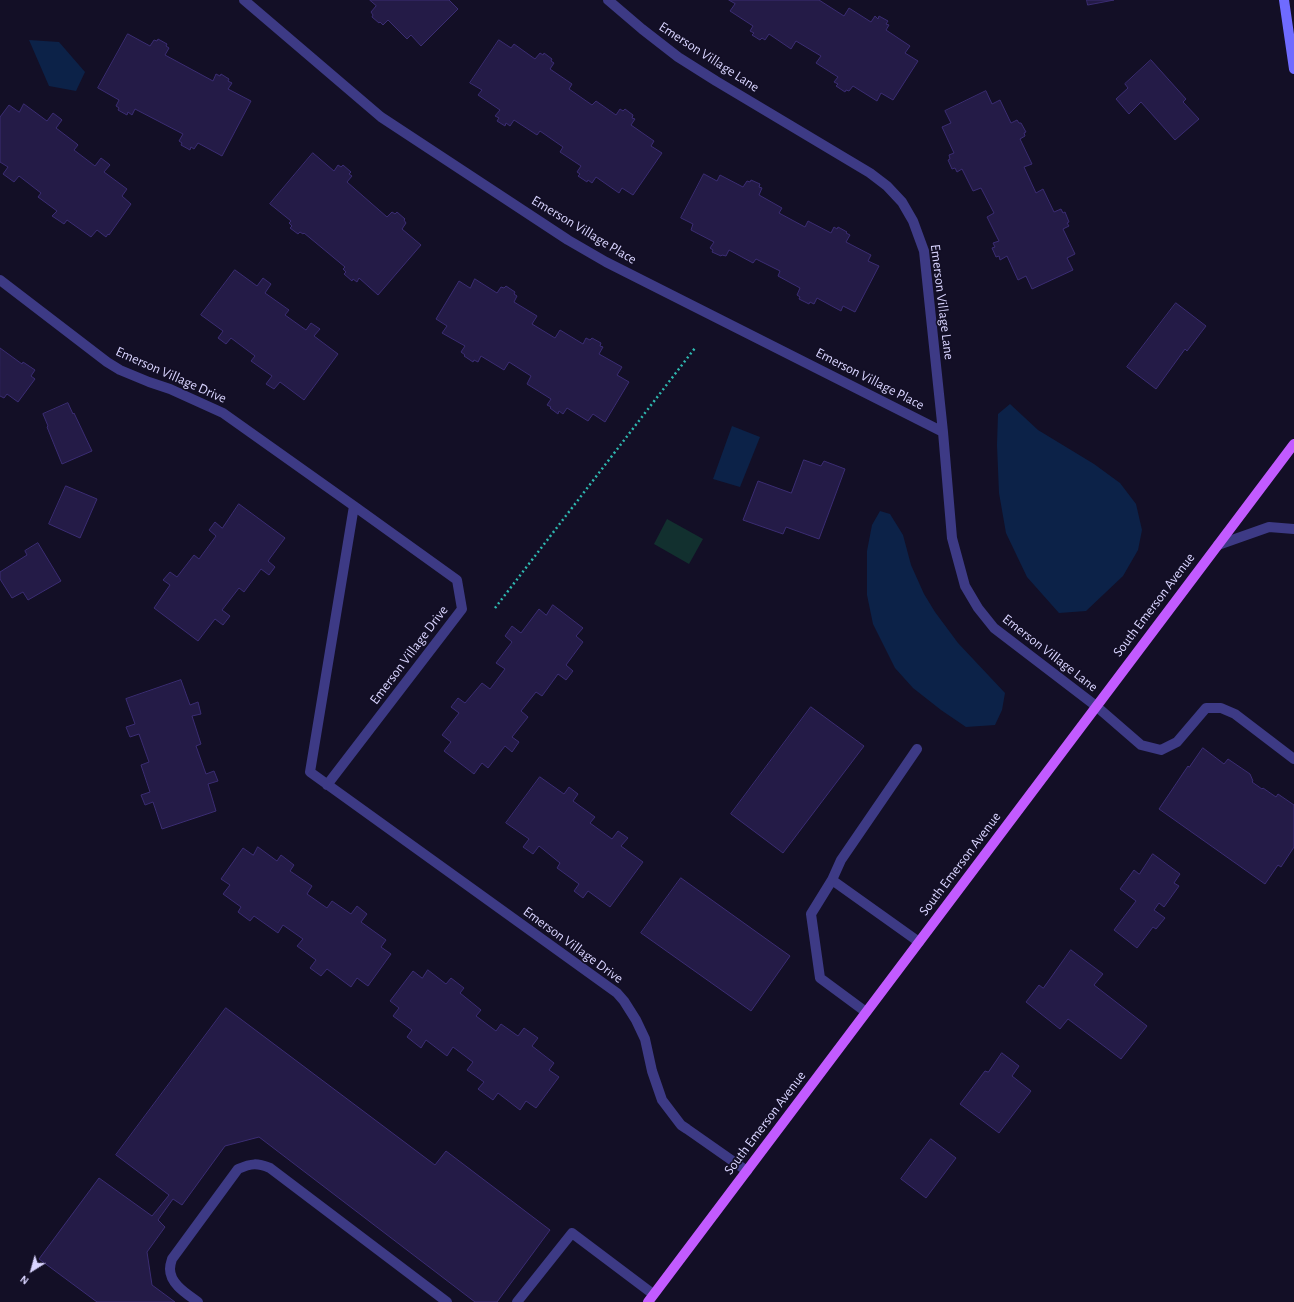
<!DOCTYPE html>
<style>
body{margin:0}
#map{position:relative;width:1294px;height:1302px;overflow:hidden;background:#130f26;font-family:"Alegreya Sans",sans-serif}
canvas{display:block}
.north{position:absolute;left:12px;top:1250px;width:40px;height:40px;-webkit-text-stroke:3px #130f26;paint-order:stroke;rotate:217deg;font-size:11px;font-weight:700;line-height:16px;text-align:center;color:#d9d4ff}
.north::after{content:'';display:block;margin:auto;width:14px;height:18px;background:#d9d4ff;clip-path:polygon(50% 0,100% 100%,50% 72%,0 100%)}
</style>
<div id="map">
<canvas width="1294" height="1302"></canvas>
<div class="north">N</div>
</div>
<script>
const c = document.querySelector('canvas').getContext('2d');
c.lineJoin = 'round';
function fillPath(path, color) {
  c.fillStyle = color;
  c.fill(path, 'evenodd');
}
function strokePath(path, color, width, dash) {
  c.strokeStyle = color;
  c.lineWidth = width;
  c.lineCap = dash ? 'butt' : 'round';
  c.setLineDash(dash || []);
  c.stroke(path);
}
function drawText(font, color, halo, rows, align = 'center') {
  c.font = font + ' "Alegreya Sans",sans-serif';
  c.lineWidth = 3.5;
  c.setLineDash([]);
  c.textBaseline = 'middle';
  c.strokeStyle = halo;
  c.fillStyle = color;
  for (const [text, x, y, turn = 0] of rows) {
    c.save();
    c.translate(x, y);
    c.rotate((+turn || 0) * Math.PI / 180);
    c.textAlign = isNaN(turn) ? turn : align;
    if (halo) c.strokeText(text, 0, 0);
    c.fillText(text, 0, 0);
    c.restore();
  }
}
fillPath(new Path2D(`
 M667 519 703 539 689 564 654 544Z`), '#12302f');
fillPath(new Path2D(`
 M29 40 59 42 85 72 76 91 49 86Z
 M1010 404 1038 430 1094 464 1120 483 1136 504 1142 530 1138 550 1123 576 1086 611 1059 613 1027 577 1006 533 999 493 997 445 998 414Z
 M732 426 760 437 740 487 713 479Z
 M880 511 890 514 903 535 911 565 924 594 935 612 958 643 1005 693 1002 710 995 725 966 727 941 710 913 688 895 668 873 624 867 595V551L872 525Z`), '#0c2248');
const building = new Path2D(`
 M370 0H449L458 9 421 46 411 35 407 39 388 20 383 25 380 22 379 23 372 17 373 15 371 12 376 6Z
 M729 0H819L844 16 849 8 871 22 875 16 878 19 879 16 888 21 886 24 889 25 886 30 910 46 905 53 918 61 893 100 881 93 877 101 853 86 849 91 846 90 845 92 836 86 838 84 834 82 838 77 816 63 821 56 796 41 791 49 769 34 765 40 762 38 760 40 752 35 754 33 750 31 753 26 730 11 735 4Z
 M1087 0H1114L1088 5Z
 M128 34 150 46 154 40 157 41 158 39 167 44 166 46 169 48 165 55 213 81 216 74 220 76 221 74 229 79 228 81 232 83 228 89 251 101 222 156 198 143 194 149 191 147 190 150 181 145 182 143 179 141 183 134 135 109 132 115 128 112 127 115 118 110 119 108 116 106 119 100 98 88Z
 M499 40 511 48 514 44 535 59 540 53 543 55 544 53 552 59 551 61 554 63 550 69 572 84 569 89 592 105 596 101 616 115 620 109 623 111 625 109 633 115 632 118 635 119 631 125 654 141 651 146 662 153 633 195 622 188 619 193 596 177 592 183 588 180 587 182 578 176 580 174 577 172 581 166 560 152 563 147 540 131 537 135 514 120 510 126 506 123 505 126 497 121 499 118 495 116 500 110 478 95 482 90 470 83Z
 M1151 60 1186 99 1183 102 1199 119 1175 140 1141 102 1129 114 1116 99 1128 88 1125 84Z
 M986 91 992 104 1000 100 1011 123 1017 120 1019 123H1021L1026 132 1024 133 1025 136 1020 139 1032 164 1024 167 1036 193 1043 189 1054 212 1061 209 1063 213 1065 212 1069 222 1067 223 1069 226 1063 229 1075 254 1067 258 1073 270 1032 289 1026 276 1018 280 1007 256 1000 260 999 256 996 257 992 248 995 247 993 243 999 241 987 217 994 213 981 188 973 191 962 169 957 172 955 168 952 169 948 160 950 159 949 155 954 153 942 127 951 123 945 111Z
 M24 104 47 121 53 113 61 119 62 120 56 128 77 144 78 145 74 150 95 166 101 158 109 164 110 165 104 172 127 189 122 196 131 204 109 235 108 234 106 237 97 230 91 237 67 220 64 224 52 216 57 211 38 197 41 193 19 176 14 182 3 174 8 167 0 162V117L9 105 19 112Z
 M313 153 334 171 338 165 341 167 343 165 351 172 349 174 352 176 347 182 387 217 392 212 395 214 397 212 405 219 404 220 406 223 402 229 421 245 378 295 359 278 357 282 353 279 352 281 344 274 346 272 343 269 345 267 304 233 303 234 300 232 298 234 290 228 292 226 289 223 291 221 270 204Z
 M704 174 717 181 720 175 743 187 747 181 750 182 751 180 760 184 759 187 762 188 759 195 782 208 779 213 805 227 808 221 831 233 834 227 837 229 838 227 847 232 846 233 850 235 846 242 871 255 868 261 879 266 855 312 843 306 841 311 817 298 814 304 810 302 809 304 799 299 800 297 797 295 800 288 778 276 780 271 756 259 753 263 729 250 726 256 722 255 721 256 712 252 713 250 710 248 714 242 691 230 693 224 681 218Z
 M235 270 257 286 263 278 271 284 265 293 289 310 285 315 306 330 311 323 320 329 314 336 338 354 304 400 280 382 274 389 266 384 272 376 251 361 255 356 231 338 226 344 218 338 223 331 201 315Z
 M475 279 497 293 501 287 504 288 506 286 515 292 514 294 517 296 514 302 537 316 532 324 555 338 560 330 583 344 586 338 590 340 592 338 601 343 600 346 603 347 599 354 622 367 617 375 629 382 605 422 593 414 588 421 567 408 563 414 559 411 558 414 550 408 551 407 547 405 551 399 527 384 531 376 509 362 504 370 481 356 478 362 474 360 473 362 464 356 465 355 461 352 465 346 442 333 447 326 436 319 459 281 470 288Z
 M1176 303 1206 326 1187 351 1185 349 1156 389 1127 367Z
 M0 348 22 364 23 362 35 370 31 376 35 379 18 402 7 394 4 398 0 396Z
 M68 403 73 414 74 413 92 451 62 464 47 427 48 426 43 414Z
 M804 460 821 466 824 461 845 469 819 539 786 527 783 534 743 520 758 481 791 493Z
 M66 486 97 499 80 538 49 524Z
 M239 504 285 538 268 561 275 567 269 575 261 569 244 592 239 588 222 610 230 616 223 625 215 619 198 641 154 608 170 585 163 580 170 572 177 577 194 555 199 559 216 536 209 530 215 522 222 528Z
 M38 543 61 581 28 600 23 592 12 598 0 579V572L27 555 25 551Z
 M553 605 583 628 576 636 583 642 566 665 573 671 566 680 558 674 542 696 536 692 521 711 528 717 512 737 519 742 512 752 505 746 488 768 482 763 474 774 444 751 451 742 442 735 459 713 451 707 458 698 465 703 482 683 490 689 505 669 496 663 512 642 505 636 512 626 521 633 539 609 546 615Z
 M181 680 190 705 198 702 201 714 192 716 201 744 196 746 206 774 214 771 218 781 208 784 216 811 162 829 153 802 145 805 141 795 150 792 141 765 149 762 139 734 130 737 126 727 135 724 126 699Z
 M811 707 864 746 783 853 731 814Z
 M1203 748 1224 764 1228 759 1250 774 1253 781 1252 782 1262 789 1263 788 1276 797 1278 794 1294 805V847L1281 867 1278 865 1265 884 1159 809 1188 766 1189 767Z
 M540 777 564 794 569 787 578 794 573 801 595 817 590 823 612 839 618 831 628 838 621 846 643 862 610 907 588 891 583 898 574 891 579 884 557 868 560 863 539 846 533 854 523 847 529 839 506 823Z
 M258 847 277 861 281 855 294 865 290 871 312 886 307 894 327 908 332 901 351 914 357 906 367 914 361 922 386 940 381 947 391 954 368 986 357 978 351 987 327 969 321 976 310 968 316 960 297 946 303 939 283 925 278 933 254 916 250 921 238 912 241 907 223 894 230 885 221 879 243 848 253 855Z
 M1153 854 1180 874 1174 883 1179 886 1164 907 1159 903 1154 910 1165 918 1156 929 1153 927 1137 948 1114 930 1136 901 1120 889 1134 870 1139 874Z
 M681 878 790 956 751 1011 641 933Z
 M1071 950 1103 974 1094 985 1147 1026 1121 1059 1068 1019 1060 1029 1026 1002 1039 985 1043 988Z
 M428 970 446 984 451 978 464 988 460 993 481 1010 476 1016 496 1031 501 1024 518 1036 524 1028 538 1038 532 1046 554 1063 549 1070 559 1077 536 1108 526 1101 520 1110 498 1093 493 1100 478 1089 484 1082 467 1070 473 1062 453 1047 447 1056 426 1040 421 1048 407 1037 412 1030 393 1016 399 1008 390 1001 413 971 422 978Z
 M226 1008 435 1165 446 1151 550 1230 497 1302H475L259 1137 225 1146 182 1205 173 1199 158 1220 165 1227 147 1252 152 1285 175 1302H97L39 1259 99 1178 152 1216 169 1195 116 1155Z
 M1002 1053 1019 1066 1012 1076 1031 1091 999 1133 960 1104 985 1071 988 1072Z
 M931 1139 956 1158 926 1198 901 1179Z`);
fillPath(building, '#241b47');
strokePath(building, '#3b2d73', 1);
strokePath(new Path2D(`
 M495 608 695 348`), '#2fb8b0', 2.5, [2, 3]);
strokePath(new Path2D(`
 M1218 545 1269 527 1294 529
 M1096 706 1141 745 1161 750 1177 742 1206 708H1221L1235 714 1294 759
 M832 880 841 860 917 749
 M866 1012 820 978 811 914 832 880 919 942
 M198 1302C187 1294 170 1284 170 1269 170 1266 171 1262 172 1259L238 1169C252 1163 257 1163 270 1168L447 1302
 M517 1302 572 1233 653 1294`), '#3d3a85', 10);
strokePath(new Path2D(`
 M244 0 381 117 568 240 606 262 943 432
 M608 0 642 29 678 57 716 81 870 173 887 186 902 202 913 221 924 251 943 432 952 538 965 586 978 608 994 628 1096 706
 M0 280 107 362 120 370 149 382 170 389 223 413 354 506 310 772 617 993 624 1001 636 1020 645 1039 652 1071 662 1100 681 1125 687 1129 747 1171
 M327 785 462 609 457 580 354 506`), '#3d3a85', 10);
strokePath(new Path2D(`
 M1284 0 1294 69`), '#6f6bff', 10);
strokePath(new Path2D(`
 M648 1302 1294 444`), '#c25bff', 10);
drawText('14px', '#d9d4ff', '#130f26', [
 ["Emerson Village Lane",709,57,33],
 ["Emerson Village Place",584,230,31],
 ["Emerson Village Lane",942,302,83],
 ["Emerson Village Drive",171,375,24],
 ["Emerson Village Place",870,379,27],
 ["South Emerson Avenue",1154,605,-53],
 ["Emerson Village Lane",1050,653,38],
 ["Emerson Village Drive",409,655,-53],
 ["South Emerson Avenue",960,864,-53],
 ["Emerson Village Drive",573,945,36],
 ["South Emerson Avenue",765,1123,-53]
]);
</script>
